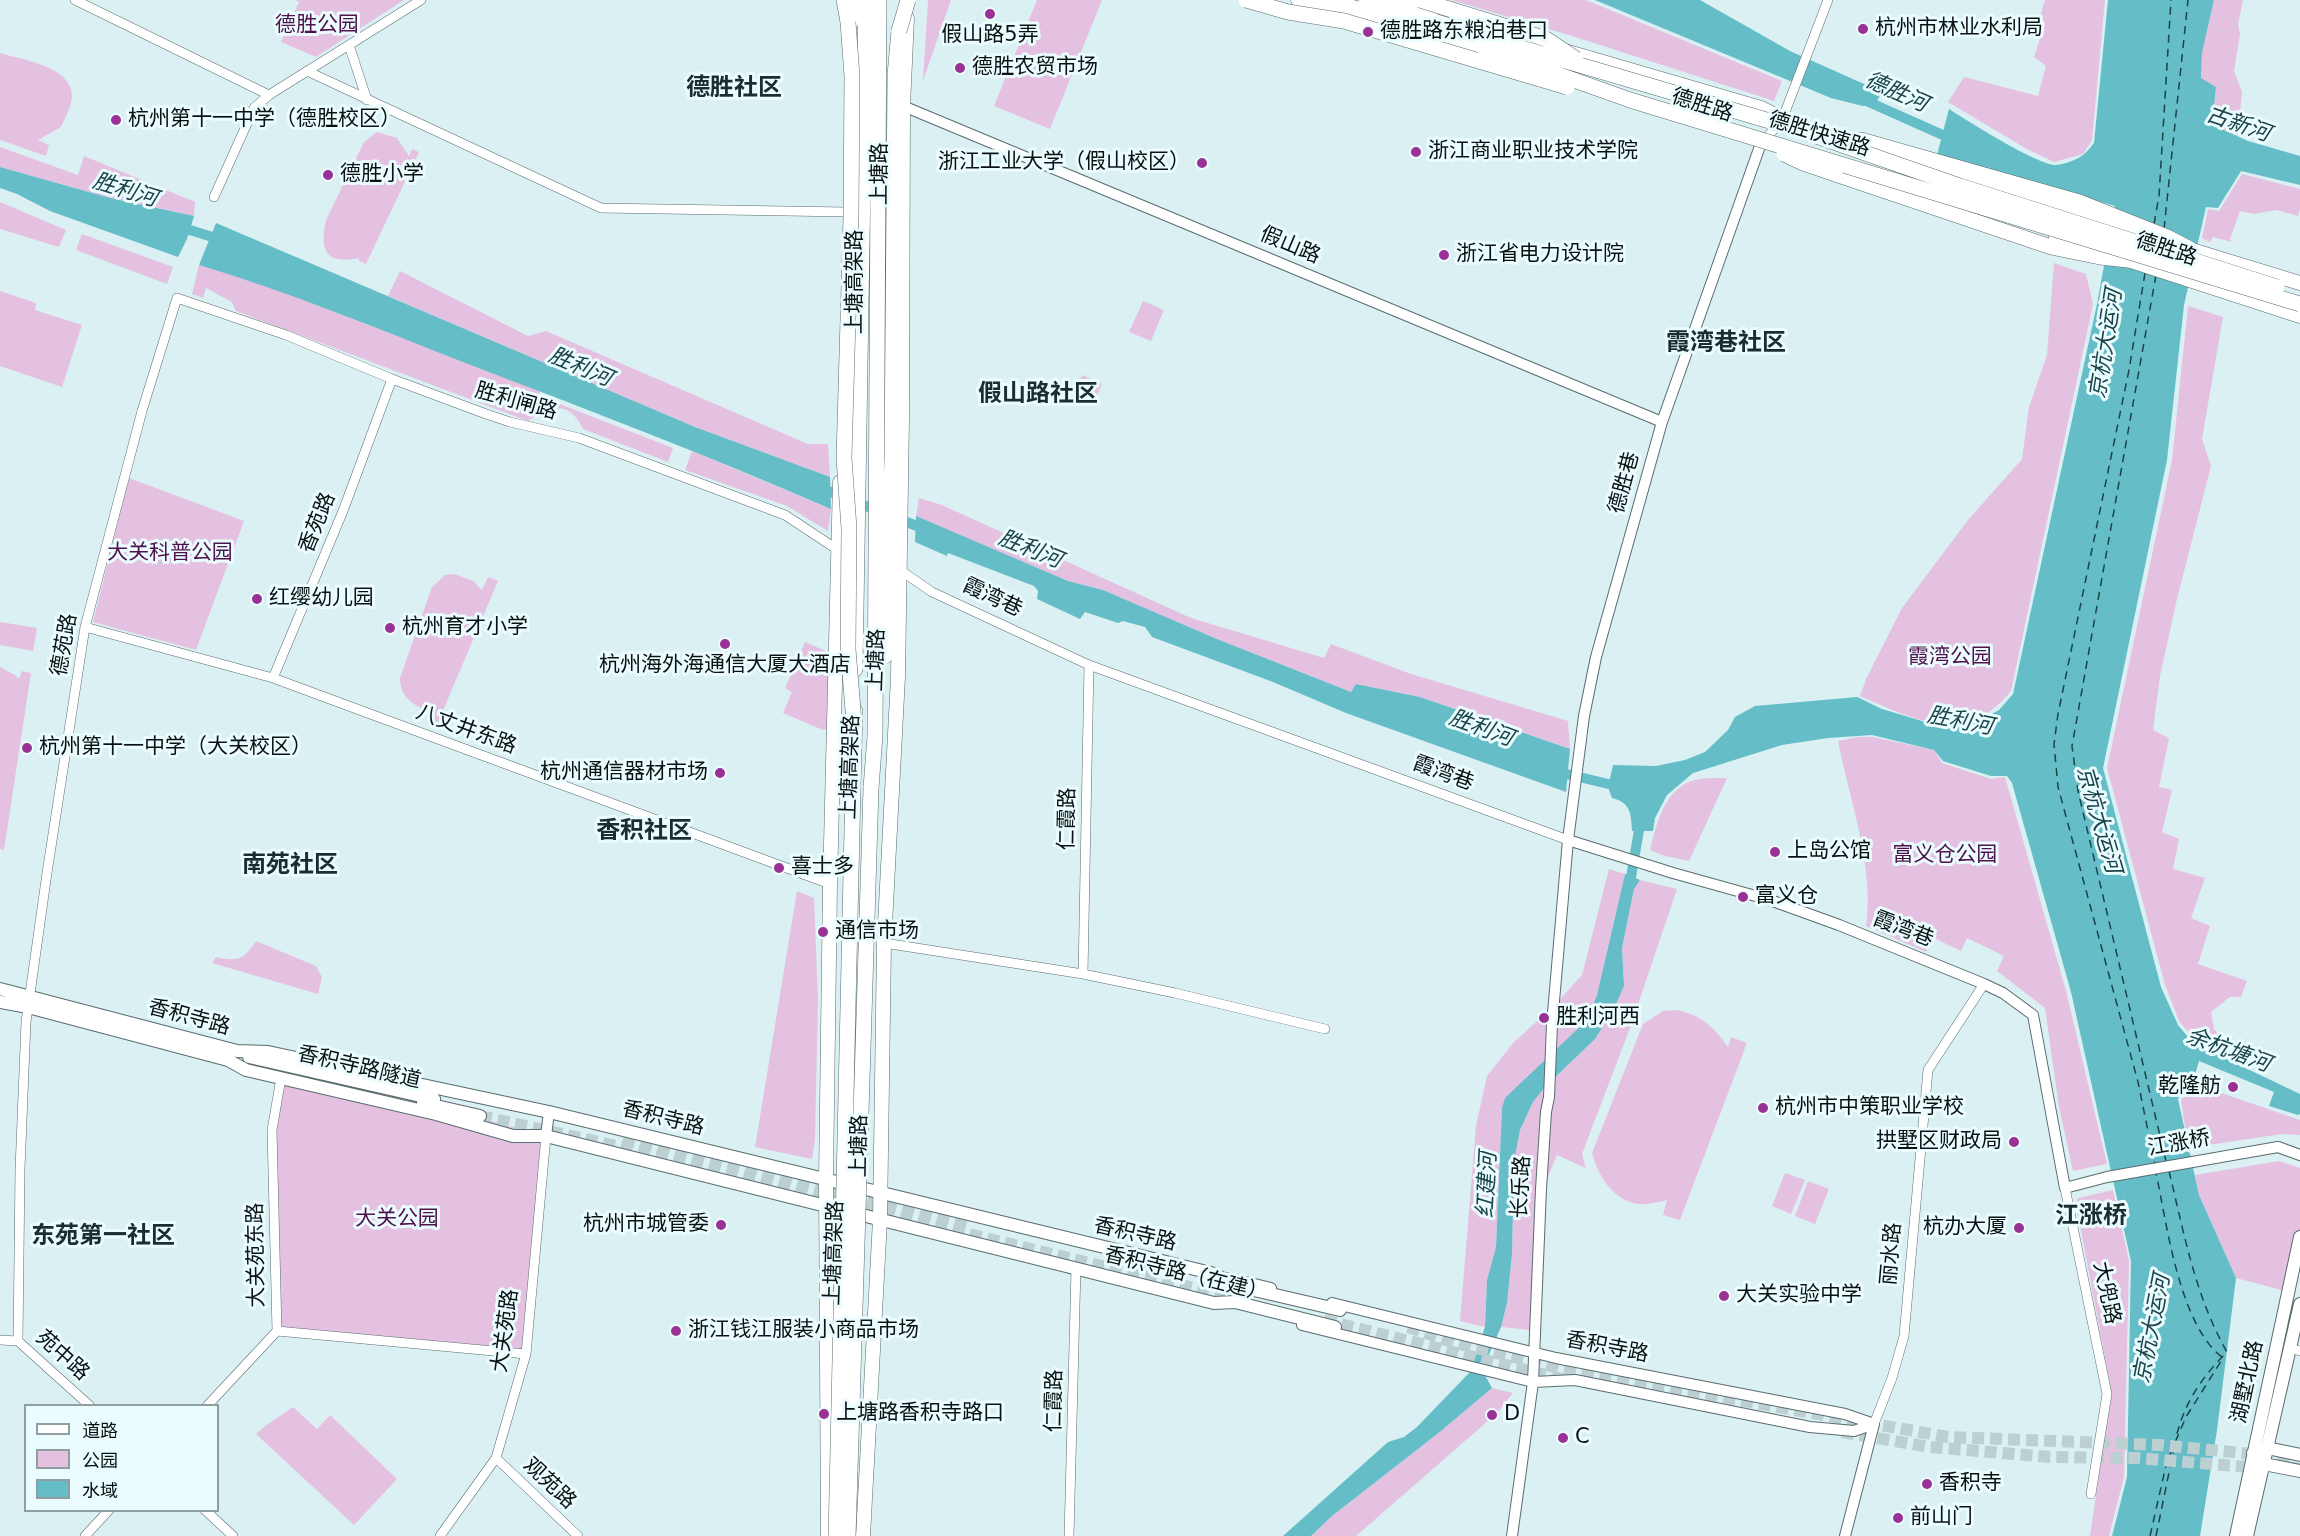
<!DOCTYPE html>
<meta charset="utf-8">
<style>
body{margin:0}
#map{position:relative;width:2300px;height:1536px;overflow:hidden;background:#dbf0f3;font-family:"DejaVu Sans","Noto Sans SC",sans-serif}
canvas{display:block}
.legend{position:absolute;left:24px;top:1404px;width:195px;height:108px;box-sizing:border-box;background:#ebfcfe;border:2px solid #919ea0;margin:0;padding:8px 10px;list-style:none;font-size:18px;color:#0a1112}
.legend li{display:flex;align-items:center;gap:12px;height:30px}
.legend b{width:30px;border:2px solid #919ea0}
</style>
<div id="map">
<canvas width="2300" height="1536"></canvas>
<ul class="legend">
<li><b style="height:8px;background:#fff"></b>道路</li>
<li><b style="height:16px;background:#e5c1e1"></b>公园</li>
<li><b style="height:16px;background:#64bdc7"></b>水域</li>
</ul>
</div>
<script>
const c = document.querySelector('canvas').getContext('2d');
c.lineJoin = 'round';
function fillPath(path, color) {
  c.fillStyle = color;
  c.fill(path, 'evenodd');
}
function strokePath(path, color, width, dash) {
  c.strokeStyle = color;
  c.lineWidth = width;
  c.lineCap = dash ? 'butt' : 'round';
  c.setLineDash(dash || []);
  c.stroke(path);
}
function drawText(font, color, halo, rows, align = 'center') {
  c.font = font + ' "DejaVu Sans","Noto Sans SC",sans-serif';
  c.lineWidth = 6;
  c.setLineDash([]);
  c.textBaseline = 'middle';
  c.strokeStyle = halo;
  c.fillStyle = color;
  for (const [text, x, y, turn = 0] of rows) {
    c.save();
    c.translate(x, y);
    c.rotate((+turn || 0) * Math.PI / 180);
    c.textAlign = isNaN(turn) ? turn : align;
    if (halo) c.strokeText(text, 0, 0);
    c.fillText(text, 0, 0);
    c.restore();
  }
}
fillPath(new Path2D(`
 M295 0H404L316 57 281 42 299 2Z
 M928 0H951L923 81Z
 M1037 0H1102L1050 129 994 106Z
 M1451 0H1586L1782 81 1774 101 1572 36Z
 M2045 0H2105L2092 140 2083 154 2054 162 2025 148 1948 102 1964 77 2038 96 2046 66 2034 57 2045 23 2040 17Z
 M2214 0H2243L2238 24 2240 34 2234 71 2242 92 2238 136 2224 130 2214 107 2216 87 2201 79 2202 53Z
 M0 53C22 60 72 66 72 96 72 106 65 118 61 127L38 140 49 145 46 156 0 140Z
 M377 132 397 138 409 156 412 149 419 152 366 264 359 261V258C326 265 319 250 326 220L364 142Z
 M0 147 78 175 84 156 195 202 194 216 110 198 0 167Z
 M2242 174 2300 189V209L2298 216 2276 210 2254 214 2240 211 2230 239 2232 242 2213 237 2210 242 2202 238 2208 209 2219 211Z
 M0 202 66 230 59 247 0 229Z
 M82 234 173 267 167 284 76 250Z
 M2054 263 2086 274 2093 304 2011 691C1966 747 1915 720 1860 696L1866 679 1902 608 1968 520 2022 459 2029 407 2047 355Z
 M199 265 260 283 540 391 539 396 673 448 668 462 583 429C569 400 552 406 528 421L236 311 232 302 206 288 203 298 192 294Z
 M400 271 528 336 546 331 808 444H828L830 477 695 427 388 296Z
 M0 291 36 303 35 310 82 325 62 387 0 366Z
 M1143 301 1164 310 1151 341 1129 332Z
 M2188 306 2223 317 2202 439 2211 466 2177 599 2160 676 2153 730 2169 738 2159 787 2172 790 2162 832 2179 839 2173 869 2205 878 2191 918 2210 926 2198 964 2247 981 2241 997H2230L2211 1012 2214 1029 2221 1037 2212 1044 2203 1043 2194 1039 2179 1021 2165 985 2107 768 2172 460Z
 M1082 375 1102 384 1094 402 1074 394Z
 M692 451 831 509 828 531 787 506 685 470Z
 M129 478 244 521 196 650 93 622Z
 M919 498 942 505 1191 618 1324 658 1331 644 1411 674 1568 721 1570 749 1420 697 1356 684 1351 692 1217 639 1103 590 1068 581 916 517Z
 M454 574 473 581 482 590 488 577 498 581 436 727 427 723 433 709 425 710C411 704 400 695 400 678L432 587 445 575Z
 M0 622 37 628 33 651 0 645Z
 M805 642 826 651 828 659V728L823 730 783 713 792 692 785 688Z
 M0 667 15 675 19 679 22 671 31 673 4 850 0 849Z
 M1859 737H1873L1934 750 1942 763 1991 779 2005 777 2066 991 2107 1164 2073 1171 2059 1107 2045 1008 1997 971 2004 956 1967 938 1961 951 1932 937 1926 952 1866 926C1875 867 1849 799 1838 741Z
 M1727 778 1689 861C1674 857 1665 858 1650 850 1656 826 1663 793 1689 782 1699 777 1715 778 1727 778Z
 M1609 869 1625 874 1597 995 1587 1020 1502 1108 1496 1247 1487 1280 1485 1327 1460 1321 1476 1126 1487 1076 1514 1042 1554 1006 1582 975Z
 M1640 880 1677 889 1630 1028 1582 1154 1586 1168 1557 1155 1541 1194 1539 1331 1501 1327 1507 1303 1512 1254 1514 1162 1520 1130 1533 1102 1545 1087 1595 1039 1613 1011 1624 986 1622 948 1634 889Z
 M797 891 814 898 818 1000 815 1140 812 1159 755 1147Z
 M256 941 316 966 322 977 318 994 212 963 216 957C237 962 244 960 256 941Z
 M1676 1010C1700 1014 1714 1027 1728 1047L1731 1037 1747 1043 1680 1220 1663 1215 1667 1200C1658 1202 1648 1205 1638 1204 1613 1200 1598 1176 1592 1153L1643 1024 1663 1011Z
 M277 1063 546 1136 526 1354 277 1331 272 1130Z
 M2195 1084 2300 1120V1135L2282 1134 2188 1148 2181 1100Z
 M2279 1161 2300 1168V1237L2289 1292 2236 1278 2199 1195 2195 1175Z
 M1785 1173 1805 1180 1791 1214 1772 1206Z
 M1808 1181 1829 1189 1815 1224 1795 1216Z
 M2113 1190 2129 1261 2124 1477 2109 1536H2090L2111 1395 2110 1384 2076 1204 2078 1198Z
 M1492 1388 1513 1393 1497 1413 1356 1536H1311L1332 1516 1441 1431Z
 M293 1407 317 1429 330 1415 397 1479 354 1525 256 1434C267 1423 280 1417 293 1407Z`), '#e5c1e1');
fillPath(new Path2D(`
 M1595 0H1700L1790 51 1882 92 1875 104 1863 106 1831 98Z
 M2108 0H2214L2202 53 2201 78 2216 87 2214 107 2224 130 2248 141 2300 156V185L2241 171 2218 208 2206 207 2184 305 2167 460 2103 768 2161 987 2178 1025 2193 1043 2300 1094V1114L2298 1115 2269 1106 2274 1092 2199 1061 2193 1082 2184 1089 2178 1099 2199 1195 2236 1278 2217 1430 2200 1536H2112L2127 1477 2131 1261 2071 992 2012 783 2007 776H1991L1943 761 1934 750 1872 735 1828 738 1782 745 1693 773 1667 795 1655 818 1653 831H1632C1631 813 1631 803 1612 798L1608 787 1613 765 1656 766 1685 760 1705 752 1728 730 1735 717 1755 706 1857 697 1882 709 1942 727 1965 725 1988 716 1999 710 2013 694 2097 304 2115 206 1937 155 1949 109C1966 120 2039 166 2056 165 2073 163 2085 156 2094 143Z
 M0 167 110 198 194 216 187 239 178 257 50 211 17 194 0 188Z
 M216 223 695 427 830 477 831 509C709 456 586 409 463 362 376 328 289 292 199 265Z
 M916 516 1068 581 1103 590 1217 639 1351 692 1356 684 1420 697 1570 749 1566 792 1346 713 1273 682 1152 637 1145 627 1123 621 1118 623 1085 612 1080 619 1037 599 1038 591 1034 586 948 553 947 556 915 542Z
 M1625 874 1640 880 1634 889 1622 948 1624 986 1613 1011 1595 1039 1545 1087 1533 1102 1520 1130 1514 1162 1512 1254 1507 1303 1501 1327 1482 1370 1492 1388 1441 1431 1332 1516 1311 1536H1283L1388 1442 1404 1437 1417 1427 1469 1373 1485 1327 1487 1280 1496 1247 1502 1108 1505 1098 1587 1020 1597 995Z`), '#64bdc7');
strokePath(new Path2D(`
 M1862 99 1954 140
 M177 226 222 240
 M818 487 927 530
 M1554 771 1621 787
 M1629 889 1641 818`), '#64bdc7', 10);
strokePath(new Path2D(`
 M2154 224 2159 196 2171 0
 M2164 229 2188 0
 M2145 273 2129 370 2058 714 2054 744 2058 787 2138 1082 2155 1165
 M2156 275 2072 746 2078 791 2166 1161
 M2169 1171C2184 1233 2195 1296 2227 1352 2202 1377 2184 1403 2176 1438
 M2150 1536 2167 1461 2186 1417 2223 1358C2179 1325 2167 1224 2156 1173
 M2156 1536 2174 1448`), '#1a4449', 1.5, [8, 6]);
strokePath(new Path2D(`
 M480 1116 676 1159 960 1232 1243 1300
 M623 1139 683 1151 970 1226
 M1324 1320 1566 1380
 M1408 1327 1455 1343
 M1459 1344 1568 1370 1948 1437 2160 1445 2293 1458
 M1842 1432 1930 1447 2050 1457 2137 1458 2261 1468`), '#bccfd1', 12, [12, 6]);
const minor = new Path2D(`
 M75 0 269 95
 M349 45 367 100
 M307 71 601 208 847 212
 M1763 142 1782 120 1828 0
 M214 197 254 108 269 95 421 0
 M900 570 932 592 1089 665 1568 840
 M85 627 273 678 830 884
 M273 678 343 511 392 379
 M884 943 1083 974 1175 993 1325 1029
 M1083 974 1089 665
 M2065 1188 2107 1394 2091 1494
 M277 1331 526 1354
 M0 1340 18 1341
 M2290 1348 2300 1351
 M90 1406 18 1341 20 1169 26 1022 47 873 85 627 142 411 177 298 286 335 392 379 486 414 510 422 579 438 785 515 838 550
 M207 1406 277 1331 272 1130 281 1078
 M1874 1424 1892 1378 1904 1336 1928 1070 1984 984
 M496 1458 578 1536
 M205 1510 233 1536
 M85 1536 109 1510
 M440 1536 496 1458 526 1354 546 1136
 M1069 1536 1076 1268`);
const tertiary = new Path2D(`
 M903 106 1662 422
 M1568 840 1673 873 1770 900 1839 925 1984 984 2003 993 2033 1015 2065 1188 2107 1177 2278 1147 2300 1155
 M546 1136 549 1112
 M1230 1278 1271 1288
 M1332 1303 1556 1358 1845 1414 1874 1424
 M1302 1325 1533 1382 1575 1380 1810 1427 1854 1431 1874 1424
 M1512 1536 1533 1382 1541 1189 1546 1112 1549 1097 1552 1024 1568 840 1584 716 1596 657 1662 422 1760 146
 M1845 1536 1874 1424`);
const secondary = new Path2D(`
 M0 989 237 1051 268 1052 549 1112 1211 1273 1241 1287 1340 1310
 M0 1002 28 1007 228 1060 246 1070 436 1114 513 1136H546L1214 1303 1235 1302 1335 1327
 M249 1057 434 1099
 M423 1103 480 1116
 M2300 1455 2267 1448 2253 1453 2264 1464 2300 1471
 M2236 1536 2300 1237
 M2247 1536 2300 1304`);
const primary = new Path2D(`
 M1298 0 1357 18
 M1397 0 1431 11
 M852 22 853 0
 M1565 51 1761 108 1789 122
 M1935 170 2149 237
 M2056 238 2101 251
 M2182 247 2300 283
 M2119 257 2300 316
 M828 1536 826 1179 830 884 840 482
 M863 1536 880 1220 884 943 898 677 902 418 903 106 907 18`);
const trunk = new Path2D(`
 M844 0 848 22
 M1328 0 1484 48
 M1366 0 1488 38
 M1861 140 2079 202 2167 237 2190 249
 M1835 174 2051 247 2100 257 2128 260
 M885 656 892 458 895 75 899 31
 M855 669 866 0
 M853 786 855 711
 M871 788 875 736 879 0`);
strokePath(minor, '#596c6f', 10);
strokePath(tertiary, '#596c6f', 12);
strokePath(secondary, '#596c6f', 14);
strokePath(primary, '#596c6f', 15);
strokePath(trunk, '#596c6f', 16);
strokePath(minor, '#fff', 9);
strokePath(tertiary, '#fff', 10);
strokePath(secondary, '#fff', 12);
strokePath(primary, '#fff', 14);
strokePath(trunk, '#fff', 15);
const trunkBridge = new Path2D(`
 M1246 0 1288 12 1344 21 1567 87
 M1420 0 1546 39 1576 59
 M848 22 852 76 851 217 844 458 849 528 848 649 854 722
 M899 31 908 0
 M1488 38 1790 127 1960 186 2277 287
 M1484 48 1630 100 2300 304
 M1784 154 1803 163 1835 174
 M836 1536 853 786
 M848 1536 871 788`);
strokePath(trunkBridge, '#596c6f', 16, []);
strokePath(trunkBridge, '#fff', 15);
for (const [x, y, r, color] of [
 [990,14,6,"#9a3194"],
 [1863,29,6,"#9a3194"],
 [1368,32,6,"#9a3194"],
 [960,68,6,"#9a3194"],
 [116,120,6,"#9a3194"],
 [1416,152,6,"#9a3194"],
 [1202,163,6,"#9a3194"],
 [328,175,6,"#9a3194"],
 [1444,255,6,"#9a3194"],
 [257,599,6,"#9a3194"],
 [390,628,6,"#9a3194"],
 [725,644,6,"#9a3194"],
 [27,748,6,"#9a3194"],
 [720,773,6,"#9a3194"],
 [1775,852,6,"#9a3194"],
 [779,868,6,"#9a3194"],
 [1743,897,6,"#9a3194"],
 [823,932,6,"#9a3194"],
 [1544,1018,6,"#9a3194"],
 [2233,1087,6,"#9a3194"],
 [1763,1108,6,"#9a3194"],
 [2014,1142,6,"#9a3194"],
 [721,1225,6,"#9a3194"],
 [2019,1228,6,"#9a3194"],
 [1724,1296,6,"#9a3194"],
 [676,1331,6,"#9a3194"],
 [824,1414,6,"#9a3194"],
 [1492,1415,6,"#9a3194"],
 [1563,1438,6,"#9a3194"],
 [1927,1484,6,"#9a3194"],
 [1898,1518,6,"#9a3194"]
]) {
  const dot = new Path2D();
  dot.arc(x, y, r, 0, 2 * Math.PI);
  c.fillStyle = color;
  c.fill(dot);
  strokePath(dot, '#ebfcfe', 2);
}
drawText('21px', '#4f124c', '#ebfcfe', [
 ["德胜公园",317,26],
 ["大关科普公园",170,554],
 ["霞湾公园",1950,658],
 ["富义仓公园",1945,856],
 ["大关公园",397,1220]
]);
drawText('21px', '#0a1112', '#ebfcfe', [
 ["杭州市林业水利局",1875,29],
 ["德胜路东粮泊巷口",1380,32],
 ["假山路5弄",990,36,"center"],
 ["德胜农贸市场",972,68],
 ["杭州第十一中学（德胜校区）",128,120],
 ["浙江商业职业技术学院",1428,152],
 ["浙江工业大学（假山校区）",1190,163,"right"],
 ["德胜小学",340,175],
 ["浙江省电力设计院",1456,255],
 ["红缨幼儿园",269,599],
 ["杭州育才小学",402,628],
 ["杭州海外海通信大厦大酒店",725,666,"center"],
 ["杭州第十一中学（大关校区）",39,748],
 ["杭州通信器材市场",708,773,"right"],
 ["上岛公馆",1787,852],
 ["喜士多",791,868],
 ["富义仓",1755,897],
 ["通信市场",835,932],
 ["胜利河西",1556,1018],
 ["乾隆舫",2221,1087,"right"],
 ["杭州市中策职业学校",1775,1108],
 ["拱墅区财政局",2002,1142,"right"],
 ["杭州市城管委",709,1225,"right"],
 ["杭办大厦",2007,1228,"right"],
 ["大关实验中学",1736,1296],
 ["浙江钱江服装小商品市场",688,1331],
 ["上塘路香积寺路口",836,1414],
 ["D",1504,1415],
 ["C",1575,1438],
 ["香积寺",1939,1484],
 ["前山门",1910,1518]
], 'left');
drawText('21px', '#0a1112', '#ebfcfe', [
 ["德胜路",1702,106,18],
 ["德胜快速路",1819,135,17],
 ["上塘路",881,174,-90],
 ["假山路",1290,246,23],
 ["德胜路",2166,250,18],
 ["上塘高架路",856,282,-90],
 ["胜利闸路",516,402,16],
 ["德胜巷",1625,483,-75],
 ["香苑路",318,523,-68],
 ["霞湾巷",992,598,25],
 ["德苑路",65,645,-80],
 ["上塘路",877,660,-88],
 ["八丈井东路",466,730,20],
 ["上塘高架路",851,767,-88],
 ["霞湾巷",1443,774,20],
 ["仁霞路",1068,819,-89],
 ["霞湾巷",1903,930,21],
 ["香积寺路",189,1018,15],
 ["香积寺路隧道",359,1068,13],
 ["香积寺路",663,1119,14],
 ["江涨桥",2179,1144,-10],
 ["上塘路",860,1146,-89],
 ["长乐路",1522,1187,-87],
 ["香积寺路",1135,1235,13],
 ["上塘高架路",835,1253,-88],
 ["丽水路",1892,1254,-85],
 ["大关苑东路",257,1255,-91],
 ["香积寺路（在建）",1186,1275,14],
 ["大兜路",2106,1293,78],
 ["大关苑路",506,1331,-82],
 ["香积寺路",1607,1348,11],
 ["苑中路",62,1356,42],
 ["湖墅北路",2248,1382,-78],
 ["仁霞路",1055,1401,-89],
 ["观苑路",549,1484,43]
]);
drawText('italic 22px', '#1a4449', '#ebfcfe', [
 ["德胜河",1896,93,24],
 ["古新河",2238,125,19],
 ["胜利河",125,191,17],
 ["京杭大运河",2107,344,-81],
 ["胜利河",580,368,23],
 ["胜利河",1030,550,22],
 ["胜利河",1960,722,11],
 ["胜利河",1481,729,20],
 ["京杭大运河",2098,820,74],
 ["余杭塘河",2228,1051,20],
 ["红建河",1488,1185,-87],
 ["京杭大运河",2153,1329,-79]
]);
drawText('bold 24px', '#1c2d2f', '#ebfcfe', [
 ["德胜社区",734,89],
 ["霞湾巷社区",1726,344],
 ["假山路社区",1038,395],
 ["香积社区",644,832],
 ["南苑社区",290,866],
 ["江涨桥",2091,1217],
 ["东苑第一社区",103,1237]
]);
</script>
